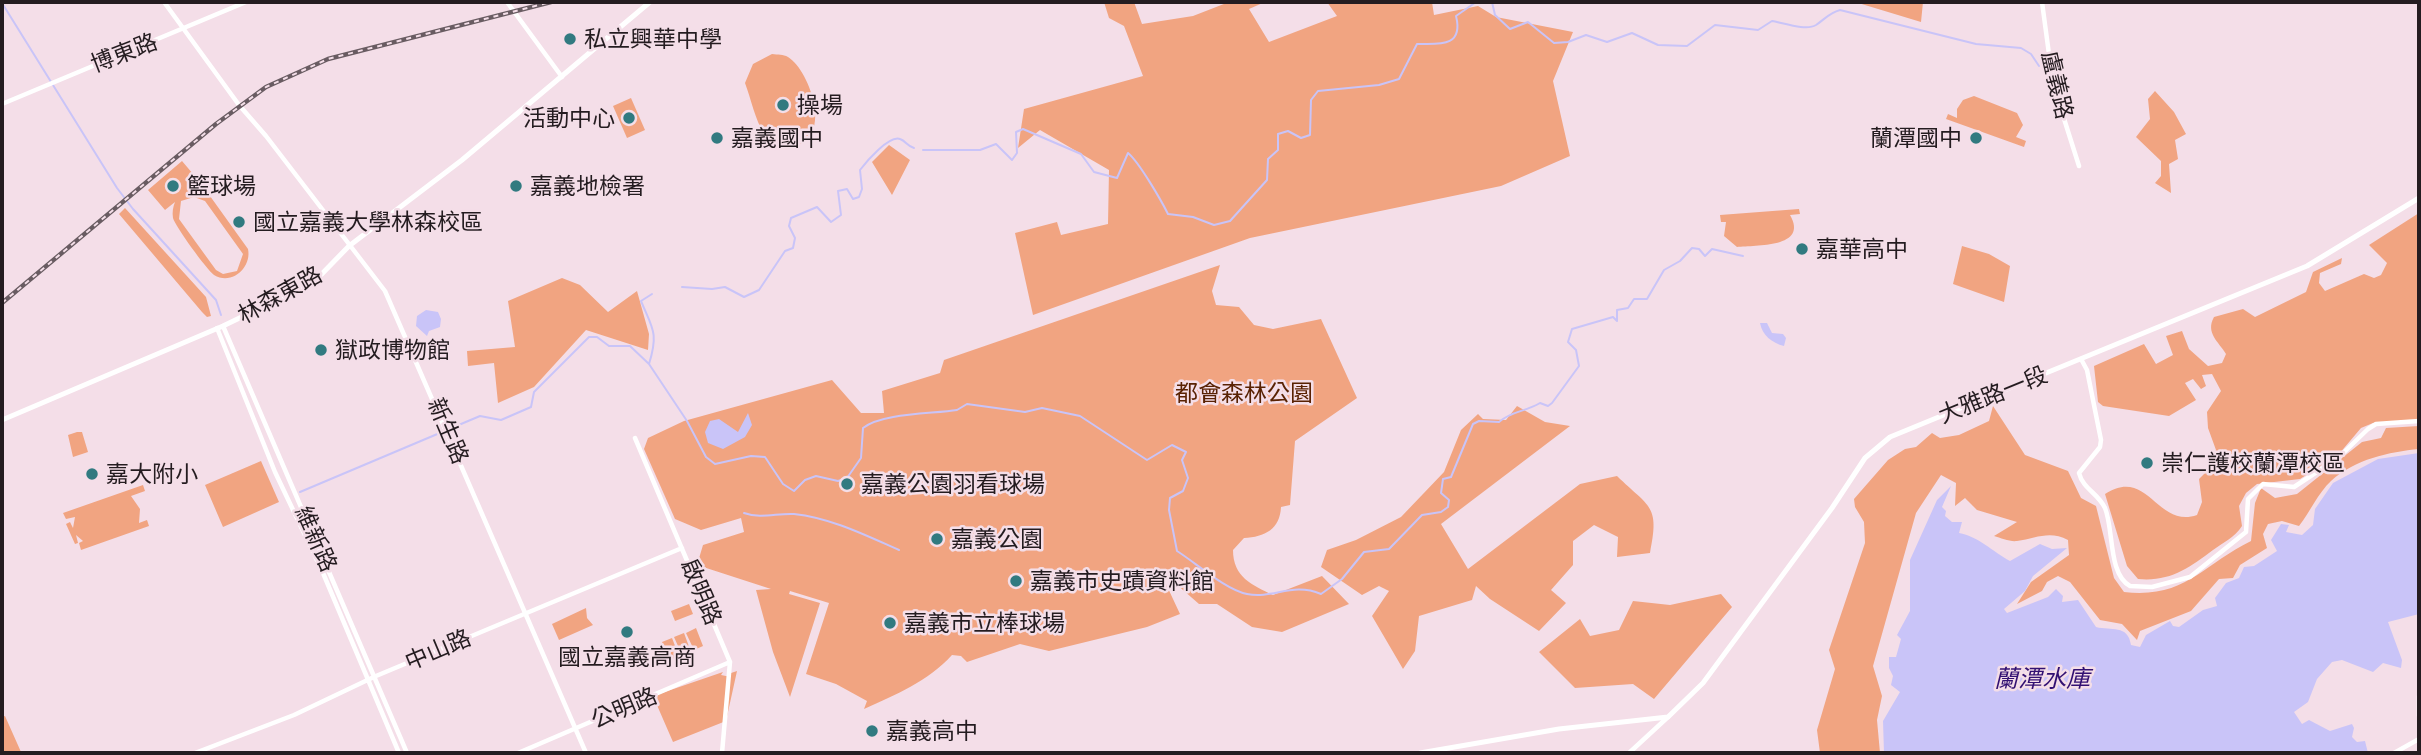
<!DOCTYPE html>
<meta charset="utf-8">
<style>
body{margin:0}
#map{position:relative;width:2421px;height:755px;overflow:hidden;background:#f4dee8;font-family:"Exo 2",sans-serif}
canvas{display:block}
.frame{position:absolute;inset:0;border:4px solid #241c20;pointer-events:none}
</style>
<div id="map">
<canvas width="2421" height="755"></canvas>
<div class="frame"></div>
</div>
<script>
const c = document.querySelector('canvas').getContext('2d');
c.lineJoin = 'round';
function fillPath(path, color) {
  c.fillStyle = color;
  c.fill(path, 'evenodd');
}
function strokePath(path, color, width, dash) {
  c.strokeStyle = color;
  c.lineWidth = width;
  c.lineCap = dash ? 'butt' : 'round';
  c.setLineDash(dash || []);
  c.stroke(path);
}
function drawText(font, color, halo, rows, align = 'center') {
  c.font = font + ' "Exo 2","Noto Sans TC",sans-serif';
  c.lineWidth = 5;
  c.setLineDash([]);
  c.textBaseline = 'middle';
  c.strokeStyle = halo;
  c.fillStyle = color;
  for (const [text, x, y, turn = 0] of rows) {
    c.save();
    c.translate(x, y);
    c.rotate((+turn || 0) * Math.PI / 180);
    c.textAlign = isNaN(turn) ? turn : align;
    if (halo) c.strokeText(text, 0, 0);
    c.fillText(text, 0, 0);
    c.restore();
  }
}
fillPath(new Path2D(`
 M1104 2H1134L1142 24 1193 16 1229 2H1265L1249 9 1269 42 1337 16 1327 2H1432L1434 15 1478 6 1496 17 1573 32 1553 81 1570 156 1501 186 1250 238 1033 315 1015 233 1057 222 1061 235 1108 224 1109 170 1040 130 1018 148 1024 109 1143 76 1124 26 1109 18Z
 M1855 2H1923L1921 22Z
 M772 54C778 55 783 54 788 57 810 70 837 145 787 147 778 147 769 142 764 134 755 119 751 99 745 83L753 64Z
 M2155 91 2174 112 2186 134 2175 140 2178 159 2169 164 2171 193 2155 183 2161 176V161L2136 137 2150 119 2148 99Z
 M1974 96 2017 113 2023 125 2016 137 2026 141 2024 147 1946 119 1948 114 1957 118V109L1963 100Z
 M631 98 645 130 627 138 613 106Z
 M889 145 910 160 892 195 872 162Z
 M182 161 199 181 188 191H201L210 196 248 249C252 267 232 286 214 275 207 270 175 226 173 218 172 212 173 207 175 202L165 210 148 190ZM194 197 205 201 243 254 237 271 223 274 216 270 179 219 181 201Z
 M125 208 206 297 211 316 207 317 202 312 119 214Z
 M1799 209 1800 214 1790 215C1809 248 1756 245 1737 247L1724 236 1726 222H1721L1720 215Z
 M2419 213V420L2373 423 2361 428 2339 454 2300 479 2257 484 2246 493 2239 506 2242 526C2234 538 2224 542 2213 550 2189 568 2170 582 2138 579L2127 566 2105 494C2148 466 2157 529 2197 515L2202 502 2199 479 2205 473 2216 450 2208 428 2207 412 2221 391 2212 374 2202 375 2206 386 2201 389 2193 379 2185 383 2196 400 2169 416 2103 406 2098 402 2094 366 2144 344 2156 364 2173 355 2166 336 2182 331 2189 349 2208 366 2222 363 2226 354C2219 342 2205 333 2214 317L2243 309 2255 317 2306 292 2313 272 2342 258 2341 264 2320 273 2319 283 2325 291 2364 274 2374 278 2381 275 2387 263 2369 245Z
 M1962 246 1989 254 2010 266 2004 302 1953 284Z
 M1220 265 1212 291 1216 305 1239 307 1254 325 1273 329 1321 319 1357 398 1295 441 1290 505 1281 507C1280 529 1265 537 1244 538L1233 550C1233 577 1252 585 1273 595L1322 576 1349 604 1282 632 1252 627 1217 604H1199L1159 569 1180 614 1147 627 1049 651 1020 644 967 662 961 656 952 655C927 682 897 694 864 709L867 701 836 684 806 674 829 603 790 591 789 594 820 603 790 697 773 652 756 590 771 589 697 565 703 545 744 532 741 518 701 530 675 519 644 449 648 438 684 421 832 380 861 413H884L882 391 940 373 944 360Z
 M562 278 580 285 608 312 637 291 649 334 648 350 586 330 534 387 498 403 494 363 468 366 467 351 515 347 508 301Z
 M1517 406 1545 422 1570 426 1441 524 1468 569 1580 484 1617 476C1650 508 1660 505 1650 553L1617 557 1618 537 1594 525 1573 541V565L1551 590 1566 603 1539 631 1490 599 1476 586 1472 600 1419 616 1415 651 1403 669 1372 616 1389 591 1379 586 1362 595 1321 567 1327 550 1356 540 1401 517 1444 472 1461 430 1478 414 1483 419 1506 420Z
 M1993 406 2025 455 2068 471 2081 498 2096 506 2114 578 2124 592C2185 599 2202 565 2251 541L2255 503 2261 488 2275 498 2297 494 2362 442 2381 438 2386 428 2419 426V449C2389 452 2355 459 2331 481 2318 493 2310 512 2299 526L2282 521 2268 524 2263 534 2267 548 2240 565 2233 578 2219 579 2191 611 2140 631 2137 640 2122 624 2100 620 2070 582 2058 576 2047 582 2042 591 2017 604 2031 582 2069 555 2068 540C2050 530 2036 538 2017 541 2010 542 2001 538 1994 536L2017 522 1977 510 1965 498 1955 506 1956 483 1941 475 1916 513 1873 666 1882 696 1877 720 1880 753H1820L1817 730 1835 669 1829 650 1865 543 1864 522 1855 507 1854 499 1888 460 1905 449 1916 447 1932 433 1940 438 1959 435 1989 421Z
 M77 432H82L88 452 73 457 68 435Z
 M261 461 279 502 223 527 205 485Z
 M143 485 145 491 131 496 140 509 139 523 147 520 149 526 81 550 79 543 83 541 76 535 78 543 75 544 66 524 70 522 73 528 75 517 66 519 63 513Z
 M1721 594 1732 607 1654 699 1633 684 1575 688 1539 652 1580 619 1590 636 1619 630 1633 601 1670 605Z
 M689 604 693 614 675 621 671 611Z
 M586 608 587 618 593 625 559 640 552 624Z
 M696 628 703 646 694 650 686 633Z
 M684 633 691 652 682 655 674 637Z
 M672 638 679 656 670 660 662 642Z
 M737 671 726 721 673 742 653 696 723 672 721 675 731 677V673Z
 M5 716 21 752 19 753H2V717Z`), '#f1a481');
fillPath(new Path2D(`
 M426 310 438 312 441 319 440 327 429 331 427 336 416 326 417 316Z
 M1760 323H1767L1772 333 1783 334 1786 338 1784 346C1772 343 1762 335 1760 323Z
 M748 413 752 425 745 437 723 449 708 443 705 432 710 421 719 419 738 432Z
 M2419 453V614L2388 622 2402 660 2401 668 2383 663 2373 672 2342 660 2332 662 2317 679 2308 702 2294 712 2302 724 2309 720 2330 731 2352 724 2354 728 2352 737 2357 742 2365 741 2368 753H1884L1883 721 1900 692 1891 685 1893 676 1889 668V657H1896L1901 639 1897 635 1910 611V560L1937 500 1951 486 1942 507 1946 511 1945 516 1952 522H1962L1959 533C1978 536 1993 552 2010 561L2040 544 2052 549 2067 548 2033 576 2025 591 2004 609 2007 613 2048 597 2056 589 2063 596 2062 602 2078 600 2096 627C2111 631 2128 624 2131 645L2140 647 2146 635 2170 621 2173 626 2179 627 2203 610 2217 606 2215 598 2226 583 2239 578 2244 567 2254 566 2277 551 2271 540 2281 524 2289 525 2286 532 2302 535 2313 525 2315 509 2333 483 2378 459Z`), '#c9c4f8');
strokePath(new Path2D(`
 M1492 2 1495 15 1510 29 1528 22 1554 43 1568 42 1586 35 1607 42 1632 33 1658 45 1687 46 1715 25 1758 30 1772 21C1784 23 1806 31 1816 25 1825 19 1829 13 1840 10L1976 44 2021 48 2031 54 2039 66
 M2 3 117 188 133 209 216 300 221 315
 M923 150H980L996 144 1012 160 1017 153 1016 132 1023 129 1081 154 1094 172 1117 178 1128 153C1139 162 1161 200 1168 214L1193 217 1214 225 1230 221 1267 180 1268 159 1278 150V134L1288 131 1301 138 1310 135 1311 100 1318 91 1379 85 1399 79 1417 44C1438 44 1464 48 1456 16L1476 2
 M682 287 712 289 725 287 744 297 759 290 785 251 793 248 795 238 789 226 791 218 817 207 831 222 841 215 838 191 847 189 853 199 859 197 862 189 860 170C866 162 889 135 900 139 906 141 907 146 914 148
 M649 364C659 332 652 328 641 301L652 294
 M300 492 480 416 501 420 531 407 534 392 589 337H597L609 346H630L649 364 687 421 706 457 715 464 751 456 765 457 783 484 794 491 805 480 816 476 838 481 847 478 861 458 863 428C882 413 932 414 957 410L967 404 1025 412 1042 408 1080 416 1147 460 1172 445 1186 452 1182 460 1188 478 1183 491 1170 498 1169 510 1177 551C1196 563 1226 590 1247 594 1274 599 1292 582 1321 594L1342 579 1364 552 1389 549 1422 515 1441 512 1448 507 1449 500 1441 493 1443 479 1451 477 1473 424 1479 421 1499 422C1511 411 1525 412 1540 403L1548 406 1552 403 1579 366 1576 350 1568 342 1572 329 1613 317 1617 321V310L1628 308 1634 299H1647L1664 270 1680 261 1692 248 1699 249 1705 256 1712 249 1743 256
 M744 513C761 519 777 513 794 514 831 518 865 535 899 550`), '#c9c4f8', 2);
strokePath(new Path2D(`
 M164 2 239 105 266 136 385 291 586 753
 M507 2 562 77
 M2042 2 2053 84 2079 166
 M2 104 246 2
 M223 326 407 753
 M217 328 275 472 323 573 399 753
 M2081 359 2087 370 2101 440 2100 447 2079 473C2083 489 2098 493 2105 508 2114 530 2108 574 2130 586L2152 587 2190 577 2246 532 2248 499 2263 484 2294 487 2338 458 2368 429 2376 424 2419 421
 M635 438 730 662 722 753
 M2419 696V716
 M195 753 294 715 376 676 682 548
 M518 753 730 662
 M1629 753 1668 717
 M2394 753 2419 739`), '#fff', 4.5);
strokePath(new Path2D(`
 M2 420 223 326 314 282 349 246 462 160 650 2
 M1420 753 1559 729 1668 717 1703 683 1832 508 1865 458 1890 437 2307 266 2419 198`), '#fff', 5);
const rail = new Path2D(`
 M2 303 216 124 266 87 328 59 551 2`);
strokePath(rail, '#695c62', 4.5);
strokePath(rail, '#f4dee8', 2, [5]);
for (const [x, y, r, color] of [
 [570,39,7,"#317a80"],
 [783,105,7,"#317a80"],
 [629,118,7,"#317a80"],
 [717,138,7,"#317a80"],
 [1976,138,7,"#317a80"],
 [173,186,7,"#317a80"],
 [516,186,7,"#317a80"],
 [239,222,7,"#317a80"],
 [1802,249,7,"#317a80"],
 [321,350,7,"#317a80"],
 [2147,463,7,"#317a80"],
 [92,474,7,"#317a80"],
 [847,484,7,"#317a80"],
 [937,539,7,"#317a80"],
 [1016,581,7,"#317a80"],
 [890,623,7,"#317a80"],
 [627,632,7,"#317a80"],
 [872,731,7,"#317a80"]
]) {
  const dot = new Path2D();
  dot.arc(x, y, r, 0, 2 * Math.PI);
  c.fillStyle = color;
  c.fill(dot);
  strokePath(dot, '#f4dee8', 2.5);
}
drawText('23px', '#241c20', '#f4dee8', [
 ["私立興華中學",584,39],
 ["操場",797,105],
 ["活動中心",615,118,"right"],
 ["嘉義國中",731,138],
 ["蘭潭國中",1962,138,"right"],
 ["籃球場",187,186],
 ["嘉義地檢署",530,186],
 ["國立嘉義大學林森校區",253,222],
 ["嘉華高中",1816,249],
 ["獄政博物館",335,350],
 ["崇仁護校蘭潭校區",2161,463],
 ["嘉大附小",106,474],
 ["嘉義公園羽看球場",861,484],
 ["嘉義公園",951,539],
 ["嘉義市史蹟資料館",1030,581],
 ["嘉義市立棒球場",904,623],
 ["國立嘉義高商",627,657,"center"],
 ["嘉義高中",886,731]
], 'left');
drawText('23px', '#241c20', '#f4dee8', [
 ["博東路",124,53,-21],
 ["盧義路",2057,85,77],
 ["林森東路",280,295,-29],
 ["大雅路一段",1993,395,-22],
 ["新生路",448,431,67],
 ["維新路",316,539,66],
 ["啟明路",701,592,67],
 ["中山路",438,650,-23],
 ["公明路",624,708,-23]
]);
drawText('23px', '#592203', '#f4dee8', [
 ["都會森林公園",1244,393]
]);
drawText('italic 24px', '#321072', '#f4dee8', [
 ["蘭潭水庫",2042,679]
]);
</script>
